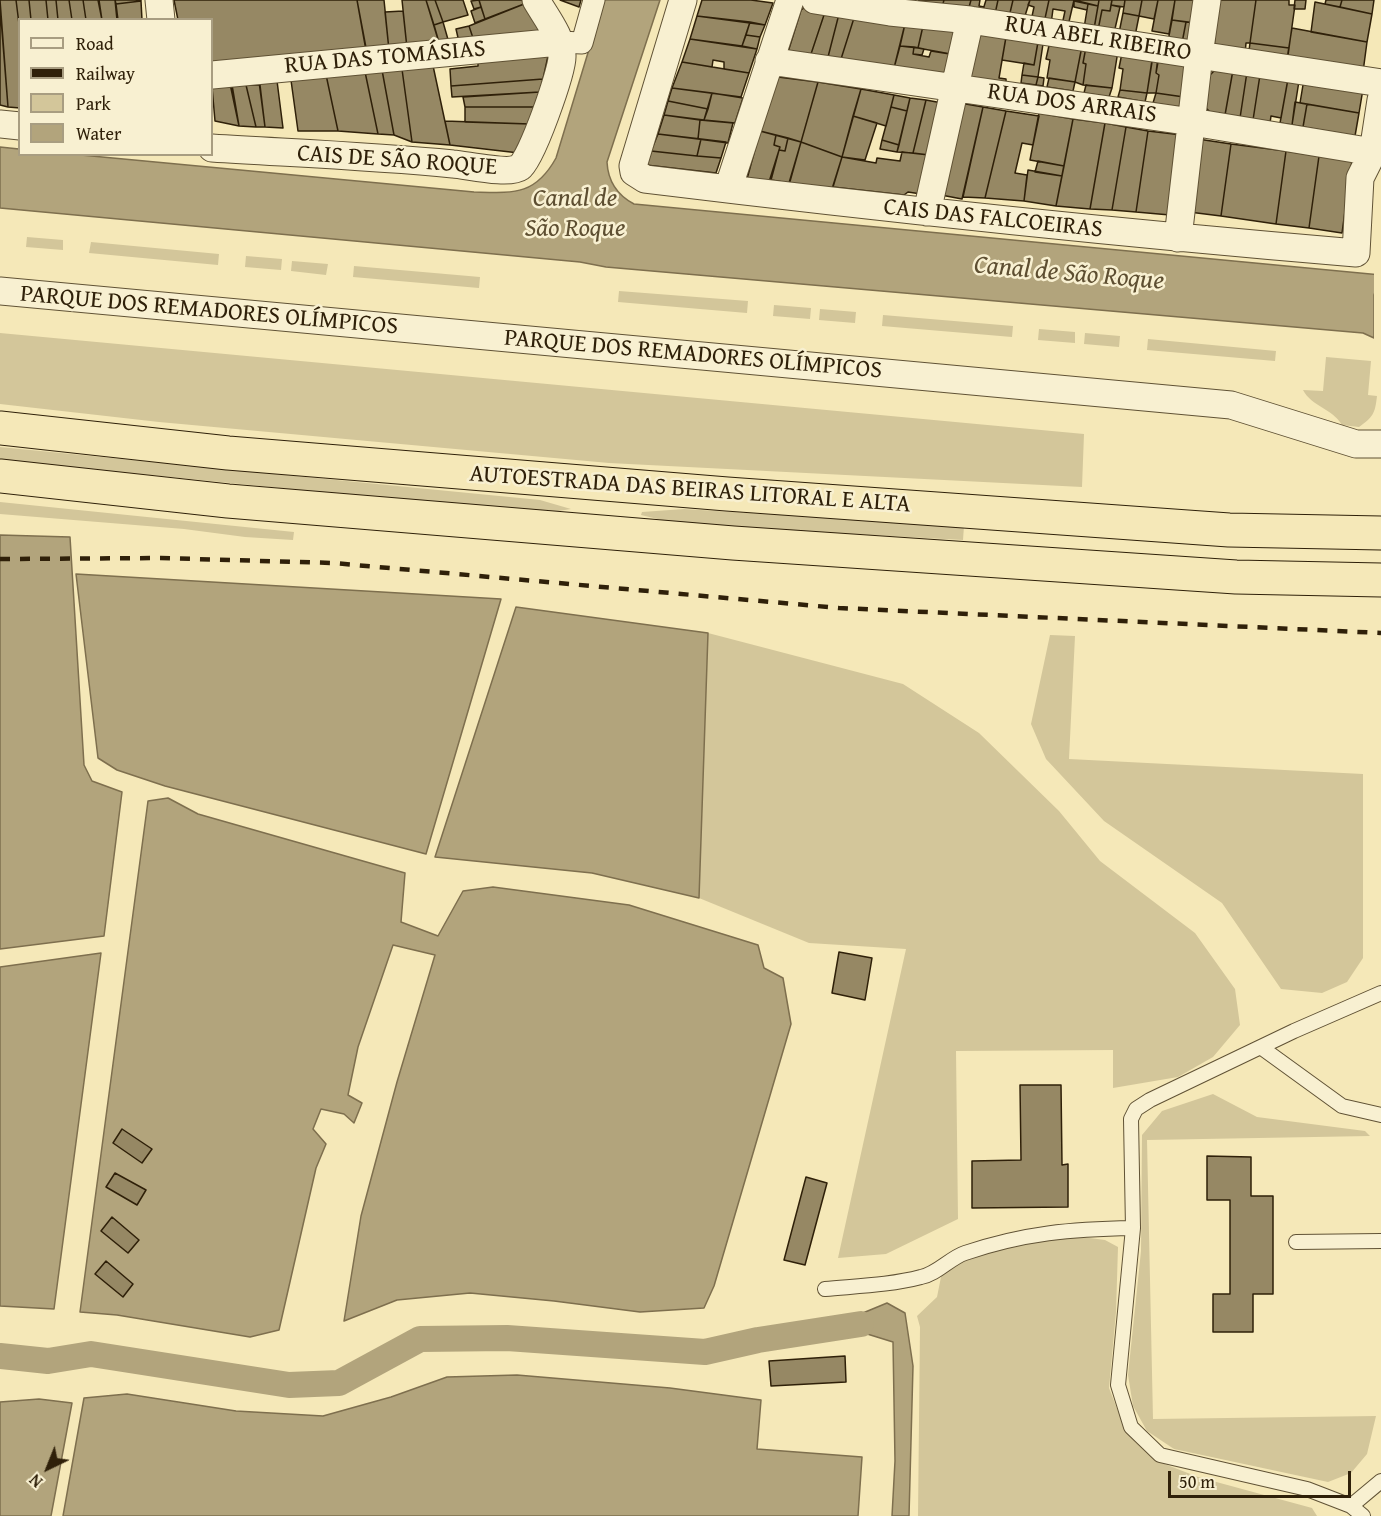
<!DOCTYPE html>
<meta charset="utf-8">
<style>
body{margin:0}
#map{position:relative;width:1381px;height:1516px;overflow:hidden;background:#f5e8b8;font-family:"Gentium Book Plus",serif}
canvas{display:block}
.legend{position:absolute;left:18px;top:18px;width:195px;height:138px;box-sizing:border-box;background:#f8f0d1;border:2px solid #a89d81;margin:0;padding:8px 10px;list-style:none;font-size:18px;color:#2f2009}
.legend li{display:flex;align-items:center;gap:12px;height:30px}
.legend b{width:30px;border:2px solid #a89d81}
.north{position:absolute;left:18px;top:1438px;width:60px;height:60px;-webkit-text-stroke:4px #f8f0d1;paint-order:stroke;rotate:223deg;font-size:16px;font-weight:700;line-height:24px;text-align:center;color:#2f2009}
.north::after{content:'';display:block;margin:auto;width:21px;height:27px;background:#2f2009;clip-path:polygon(50% 0,100% 100%,50% 72%,0 100%)}
.scale{position:absolute;left:1168px;top:1471px;width:183px;height:27px;box-sizing:border-box;border:3px solid #2f2009;border-top:0;padding-left:8px;font-size:18px;line-height:21px;white-space:nowrap;color:#2f2009;-webkit-text-stroke:4px #f8f0d1;paint-order:stroke}
</style>
<div id="map">
<canvas width="1381" height="1516"></canvas>
<ul class="legend">
<li><b style="height:8px;background:#f8f0d1"></b>Road</li>
<li><b style="height:8px;background:#2f2009"></b>Railway</li>
<li><b style="height:16px;background:#d3c69a"></b>Park</li>
<li><b style="height:16px;background:#b2a47c"></b>Water</li>
</ul>
<div class="north">N</div>
<div class="scale">50 m</div>
</div>
<script>
const c = document.querySelector('canvas').getContext('2d');
c.lineJoin = 'round';
function fillPath(path, color) {
  c.fillStyle = color;
  c.fill(path, 'evenodd');
}
function strokePath(path, color, width, dash) {
  c.strokeStyle = color;
  c.lineWidth = width;
  c.lineCap = dash ? 'butt' : 'round';
  c.setLineDash(dash || []);
  c.stroke(path);
}
function drawText(font, color, halo, rows, align = 'center') {
  c.font = font + ' "Gentium Book Plus",serif';
  c.lineWidth = 5;
  c.setLineDash([]);
  c.textBaseline = 'middle';
  c.strokeStyle = halo;
  c.fillStyle = color;
  for (const [text, x, y, turn = 0] of rows) {
    c.save();
    c.translate(x, y);
    c.rotate((+turn || 0) * Math.PI / 180);
    c.textAlign = isNaN(turn) ? turn : align;
    if (halo) c.strokeText(text, 0, 0);
    c.fillText(text, 0, 0);
    c.restore();
  }
}
fillPath(new Path2D(`
 M27 237 63 240V250L26 247Z
 M91 242 219 254 218 265 89 253Z
 M246 256 282 259 281 270 245 267Z
 M292 261 328 264 326 275 291 271Z
 M354 266 480 277 479 288 353 277Z
 M619 291 748 301 747 313 618 302Z
 M774 305 811 308 810 319 773 316Z
 M820 309 856 312 855 323 819 320Z
 M883 315 1013 326 1012 337 882 326Z
 M1039 329 1075 332V343L1038 340Z
 M0 333 1084 434 1082 487 609 463 159 422 0 404Z
 M1085 333 1120 336 1119 347 1084 344Z
 M1148 339 1276 351 1275 361 1147 350Z
 M1326 357 1371 361 1368 395 1377 396C1375 414 1373 417 1359 427L1342 425C1332 408 1312 407 1303 390L1323 391Z
 M0 447 540 500 571 509 540 514 0 460Z
 M0 502 294 532 293 540 245 537 184 529 0 514Z
 M684 509 964 526 963 540 683 525 641 515 642 512Z
 M708 633 903 684 979 733 1059 811 1100 861 1195 933 1235 989 1240 1025 1213 1057 1178 1077 1113 1088V1050L956 1051 958 1219 886 1254 838 1258 906 949 809 943 699 898Z
 M1050 635 1075 636 1069 759 1363 774V958L1347 982 1322 993 1281 989 1222 903 1104 821 1046 759 1031 724Z
 M1213 1094 1257 1117 1365 1131 1370 1136 1147 1140 1153 1419 1376 1416 1367 1454 1351 1473 1328 1482 1174 1449 1147 1431 1133 1406 1128 1375 1141 1251 1142 1135 1162 1111Z
 M1082 1237 1105 1240 1118 1247 1116 1312 1109 1388 1125 1429 1157 1461 1198 1477 1312 1508 1317 1516H918L920 1327 917 1316 937 1297 942 1272 973 1255 1025 1243Z`), '#d3c69a');
const water = new Path2D(`
 M604 0H660L607 162C608 182 617 195 634 204L1381 275 1374 295V338L1363 333 606 267 580 262 0 208V147L19 149 20 154 81 155 474 192C513 193 535 196 556 158Z
 M0 535 70 537 84 765 92 781 122 792 104 936 0 949Z
 M76 574 501 599 426 854 165 786 117 770 98 758Z
 M516 607 708 633 699 898 592 873 435 857Z
 M168 798 198 814 405 873 401 922 438 936 463 891 493 887 629 905 758 945 764 968 783 978 791 1024 714 1286 704 1308 640 1312 554 1301 470 1293 397 1300 344 1321 361 1216 397 1082 435 955 393 945 358 1047 348 1095 362 1103 354 1123 344 1114 321 1109 313 1129 326 1144 316 1168 279 1330 250 1337 117 1315 80 1312 148 801Z
 M101 953 54 1309 0 1306V967Z
 M887 1303 905 1313 913 1366 909 1516H892L895 1461 893 1342 864 1333 858 1315Z
 M517 1375 670 1388 761 1400 757 1449 862 1457 858 1516H63L84 1398 127 1394 236 1411 323 1416 391 1397 447 1377Z
 M39 1399 72 1403 51 1516H0V1402Z`);
fillPath(water, '#b2a47c');
strokePath(water, '#7e6f4e', 1.5);
fillPath(new Path2D(`
 M1374 271 1381 272V298H1377V338L1374 341Z`), '#f5e8b8');
strokePath(new Path2D(`
 M0 1356 48 1361 91 1354 289 1385 339 1383 420 1339 507 1338 705 1352 758 1340 861 1324`), '#b2a47c', 26);
const building = new Path2D(`
 M0 0H16L20 32V108L8 107Z
 M16 0H29L31 20H20V32Z
 M29 0H46L48 20H31Z
 M46 0H56L58 20H48Z
 M56 0H69L72 20H58Z
 M69 0H83L86 20H72Z
 M83 0H98L102 20H86Z
 M99 0H115L117 20H102Z
 M115 0H141V1L116 4Z
 M174 0H357L367 56 212 69V20H178Z
 M357 0H384L389 50 367 53Z
 M402 0H426L440 46 407 48Z
 M426 0H435L443 22 434 25Z
 M435 0H463L468 15 443 22Z
 M479 0H522L524 4 485 19Z
 M479 0 481 7 474 9 471 1Z
 M560 0H581L579 7Z
 M702 0H751L773 3 765 25 697 16Z
 M919 0H944L942 7 918 4Z
 M944 0H971L968 11 942 7Z
 M971 0H980L979 6 984 7 982 13 968 11Z
 M986 0H998L995 14 982 13Z
 M998 0H1013L1009 17 995 14Z
 M1013 0H1030L1024 19 1009 17Z
 M1030 0H1049L1044 23 1031 21 1034 7 1028 5Z
 M1049 0H1074L1068 26 1062 25 1065 11 1053 9 1051 24 1044 23Z
 M1074 0H1099L1098 6Z
 M1099 0H1112L1110 11 1102 10 1098 30 1094 29Z
 M1112 0H1125L1124 7 1111 5Z
 M1125 0H1142L1139 16 1123 13Z
 M1142 0H1158L1154 19 1139 16Z
 M1158 0H1175L1169 34 1152 31Z
 M1175 0H1200L1196 23 1172 20Z
 M1217 0H1256L1250 43H1246L1245 54 1214 50Z
 M1256 0H1289V5H1295L1289 48 1250 43Z
 M1295 0H1306L1305 9H1294Z
 M1326 0H1342L1340 7 1325 4Z
 M1342 0H1374L1372 14 1340 7Z
 M141 1 142 20H118L116 4Z
 M1074 1 1088 4 1087 10 1074 7Z
 M1315 2 1372 14 1367 42 1311 32Z
 M524 4 543 36 474 41 469 26Z
 M1088 4 1098 6 1094 29 1084 28Z
 M1111 5 1120 7 1114 33 1098 30 1102 10 1110 11Z
 M0 6 8 107 0 105Z
 M481 7 485 19 475 23 471 11Z
 M804 8 825 12 811 54 788 52 801 10Z
 M403 11 407 48 389 50 385 12Z
 M825 12 839 14 828 57 811 54Z
 M1123 13 1139 16 1135 36 1119 33Z
 M839 14 854 18 841 59 828 57Z
 M697 16 750 22 742 46 690 39Z
 M854 18 905 24 894 68 841 59Z
 M1172 20 1186 22 1182 43 1168 41Z
 M443 22 449 43 440 46 434 25Z
 M750 22 765 25 760 37 746 35Z
 M1186 22 1196 23 1193 44 1182 43Z
 M905 24 923 26 918 48 900 46Z
 M469 26 474 41 459 42 456 29Z
 M923 26 960 32 956 55 918 48Z
 M1292 28 1367 42 1363 72 1287 59Z
 M975 32 1006 37 999 78 1006 79V83L966 76Z
 M746 35 760 37 757 49 742 46Z
 M1006 37 1038 42 1034 65 1002 60Z
 M690 39 757 49 749 73 724 69V62L713 60 712 67 682 62Z
 M1050 41 1082 46 1075 82 1047 78 1050 60 1046 59Z
 M1038 42 1043 44 1038 77 1022 75 1024 63 1034 65Z
 M1250 43 1289 48 1287 63 1248 58Z
 M900 46 914 47 913 54 929 57 931 51 956 55 947 74 894 68Z
 M1082 46 1086 47 1083 63 1086 64 1083 85 1075 82Z
 M550 47 543 79 451 86 450 69 478 66V55Z
 M914 47 924 49 922 55 913 54Z
 M1086 47 1118 51 1112 88 1083 85 1086 64 1083 63Z
 M1122 53 1153 56 1147 93 1120 90 1123 69 1119 68Z
 M1158 57 1190 61 1184 97 1156 93 1159 75 1156 73Z
 M1152 60 1158 62 1156 73 1159 75 1156 93H1147Z
 M432 61 450 145 412 142 401 62Z
 M401 62 412 142 394 135 382 70Z
 M682 62 749 73 741 97 672 88Z
 M364 67 382 70 394 135 378 134Z
 M364 67 378 134 338 131 325 70Z
 M325 70 338 131H298L290 73Z
 M1215 70H1233L1225 115 1211 113 1204 106 1208 77Z
 M1233 70 1247 72 1240 118 1225 115Z
 M1247 72 1260 75 1253 120 1240 118Z
 M276 73 283 128 265 127 258 74Z
 M1022 75 1038 77 1036 85 1021 83Z
 M1260 75 1288 79 1281 118 1271 116 1270 123 1253 120Z
 M778 77 818 82 801 142 760 131Z
 M1038 77 1044 78 1043 86 1036 85Z
 M1049 78 1075 82 1073 91 1047 87Z
 M229 79 239 126 215 121 212 87Z
 M543 79 540 92 452 97 451 86Z
 M1288 79 1299 81 1292 125 1280 123Z
 M1304 79 1363 89 1359 113 1300 103Z
 M818 82 861 89 842 157 801 142Z
 M232 85H246L256 127 239 126Z
 M246 85H260L265 127H256Z
 M1086 85 1112 88 1109 97 1084 93Z
 M672 88 712 93 708 109 668 101Z
 M861 89 894 95 886 126 853 116Z
 M1120 90 1147 93 1145 102 1118 97Z
 M540 92 534 107H465L463 97Z
 M712 93 743 98 735 123 704 120Z
 M1156 93 1184 97 1183 108 1153 103Z
 M894 95 910 98 907 111 891 107Z
 M910 98 926 100 913 153 897 152Z
 M926 100 942 103 929 155 913 153Z
 M668 101 708 109 704 120 664 115Z
 M1295 102 1307 104 1303 127 1292 125Z
 M960 103 983 107 962 199 941 195Z
 M1307 104 1359 113 1355 136 1303 127Z
 M465 107H534L530 124 465 122Z
 M891 107 907 111 899 145 882 140Z
 M983 107 1006 111 985 198 963 197Z
 M1006 111 1039 116 1033 145 1022 143 1015 173 1027 175 1024 201 985 198Z
 M1039 113 1073 119 1064 166 1030 160Z
 M664 115 700 120 698 139 658 134Z
 M853 116 877 123 865 160 842 157Z
 M1073 119 1105 123 1090 209 1056 206Z
 M700 120 733 123 728 143 698 139Z
 M445 121 530 124 519 153 450 145Z
 M1105 123 1126 127 1112 210 1090 209Z
 M1126 127 1148 131 1136 212 1112 210Z
 M760 131 776 135 774 145 780 147 769 182 747 179Z
 M1148 131 1182 135 1170 215 1136 212Z
 M658 134 701 139 697 156 651 151Z
 M776 135 788 138 785 151 779 150 780 147 774 145Z
 M788 138 801 142 789 183 771 180 779 150 785 151Z
 M701 139 726 142 721 158 697 156Z
 M1198 139 1231 144 1221 216 1189 212Z
 M882 140 899 145 897 152 880 149Z
 M801 142 842 157 832 189 789 185Z
 M1231 144 1286 151 1276 224 1221 216Z
 M651 151 697 156 721 158 716 173 646 165Z
 M1286 151 1319 156 1309 228 1276 224Z
 M902 152 929 155 921 194 908 192 904 195 833 187 842 157 876 163 877 158 900 161Z
 M1319 156 1352 161 1342 233 1309 228Z
 M1038 161 1064 166 1062 176 1035 172Z
 M1028 170 1062 176 1056 206 1024 201Z
 M839 952 872 958 865 1000 832 993Z
 M1020 1085H1061L1062 1165 1068 1164V1207L972 1208V1161L1021 1160Z
 M122 1129 152 1149 142 1163 113 1143Z
 M1207 1156 1251 1157V1196H1273V1294H1253V1332H1213V1294H1230V1200H1207Z
 M115 1173 146 1190 137 1205 106 1187Z
 M806 1177 827 1183 805 1265 784 1260Z
 M112 1217 139 1240 128 1253 101 1231Z
 M106 1261 133 1284 123 1297 95 1274Z
 M845 1356 846 1382 771 1386 769 1361Z`);
fillPath(building, '#968864');
strokePath(building, '#2f2009', 1.5);
const service = new Path2D(`
 M1262 1048 1342 1106 1381 1115
 M1296 1242 1381 1241
 M825 1289C857 1286 891 1285 921 1277 937 1274 950 1258 965 1253 1024 1233 1072 1229 1133 1228
 M1351 1506 1381 1481
 M1363 1516 1351 1506 1307 1489 1160 1455 1131 1427 1118 1385 1133 1228 1131 1119 1136 1109 1150 1100 1294 1031 1381 993`);
const pedestrian = new Path2D(`
 M559 42 582 43 594 0`);
const minor = new Path2D(`
 M159 0 161 20
 M683 0 633 166 634 172 645 179C882 208 1118 233 1356 253L1360 178 1373 152 1381 100
 M815 0 890 12 970 20 1381 83
 M769 61 1192 122 1373 152
 M212 75 559 42
 M0 124 20 126
 M212 148C292 153 373 156 453 164 467 165 509 175 520 167 531 160 562 72 562 57 563 38 545 16 536 0
 M728 189 790 0
 M927 212 970 20
 M1178 238 1199 55 1207 0
 M0 291 1231 405 1356 444H1381`);
const motorway = new Path2D(`
 M0 428 228 453 727 494 1229 530 1381 533
 M0 476 228 501 733 543 1236 577 1381 580`);
strokePath(service, '#605235', 16);
strokePath(pedestrian, '#605235', 23);
strokePath(minor, '#605235', 29);
strokePath(motorway, '#2f2009', 35);
strokePath(service, '#f8f0d1', 14);
strokePath(pedestrian, '#f8f0d1', 21);
strokePath(minor, '#f8f0d1', 27);
strokePath(motorway, '#f5e8b8', 33);
strokePath(new Path2D(`
 M0 559 161 558 333 563 839 608 1381 633`), '#2f2009', 4.5, [10, 10]);
drawText('24px', '#2f2009', '#f8f0d1', [
 ["RUA ABEL RIBEIRO",1098,39,9],
 ["RUA DAS TOMÁSIAS",385,58,-5],
 ["RUA DOS ARRAIS",1072,104,8],
 ["CAIS DE SÃO ROQUE",397,161,4],
 ["CAIS DAS FALCOEIRAS",993,219,6],
 ["PARQUE DOS REMADORES OLÍMPICOS",209,311,5],
 ["PARQUE DOS REMADORES OLÍMPICOS",693,355,5],
 ["AUTOESTRADA DAS BEIRAS LITORAL E ALTA",690,490,4]
]);
drawText('italic 26px', '#5d4e31', '#f8f0d1', [
 ["Canal de",575,199],
 ["São Roque",575,229],
 ["Canal de São Roque",1069,274,5]
]);
</script>
